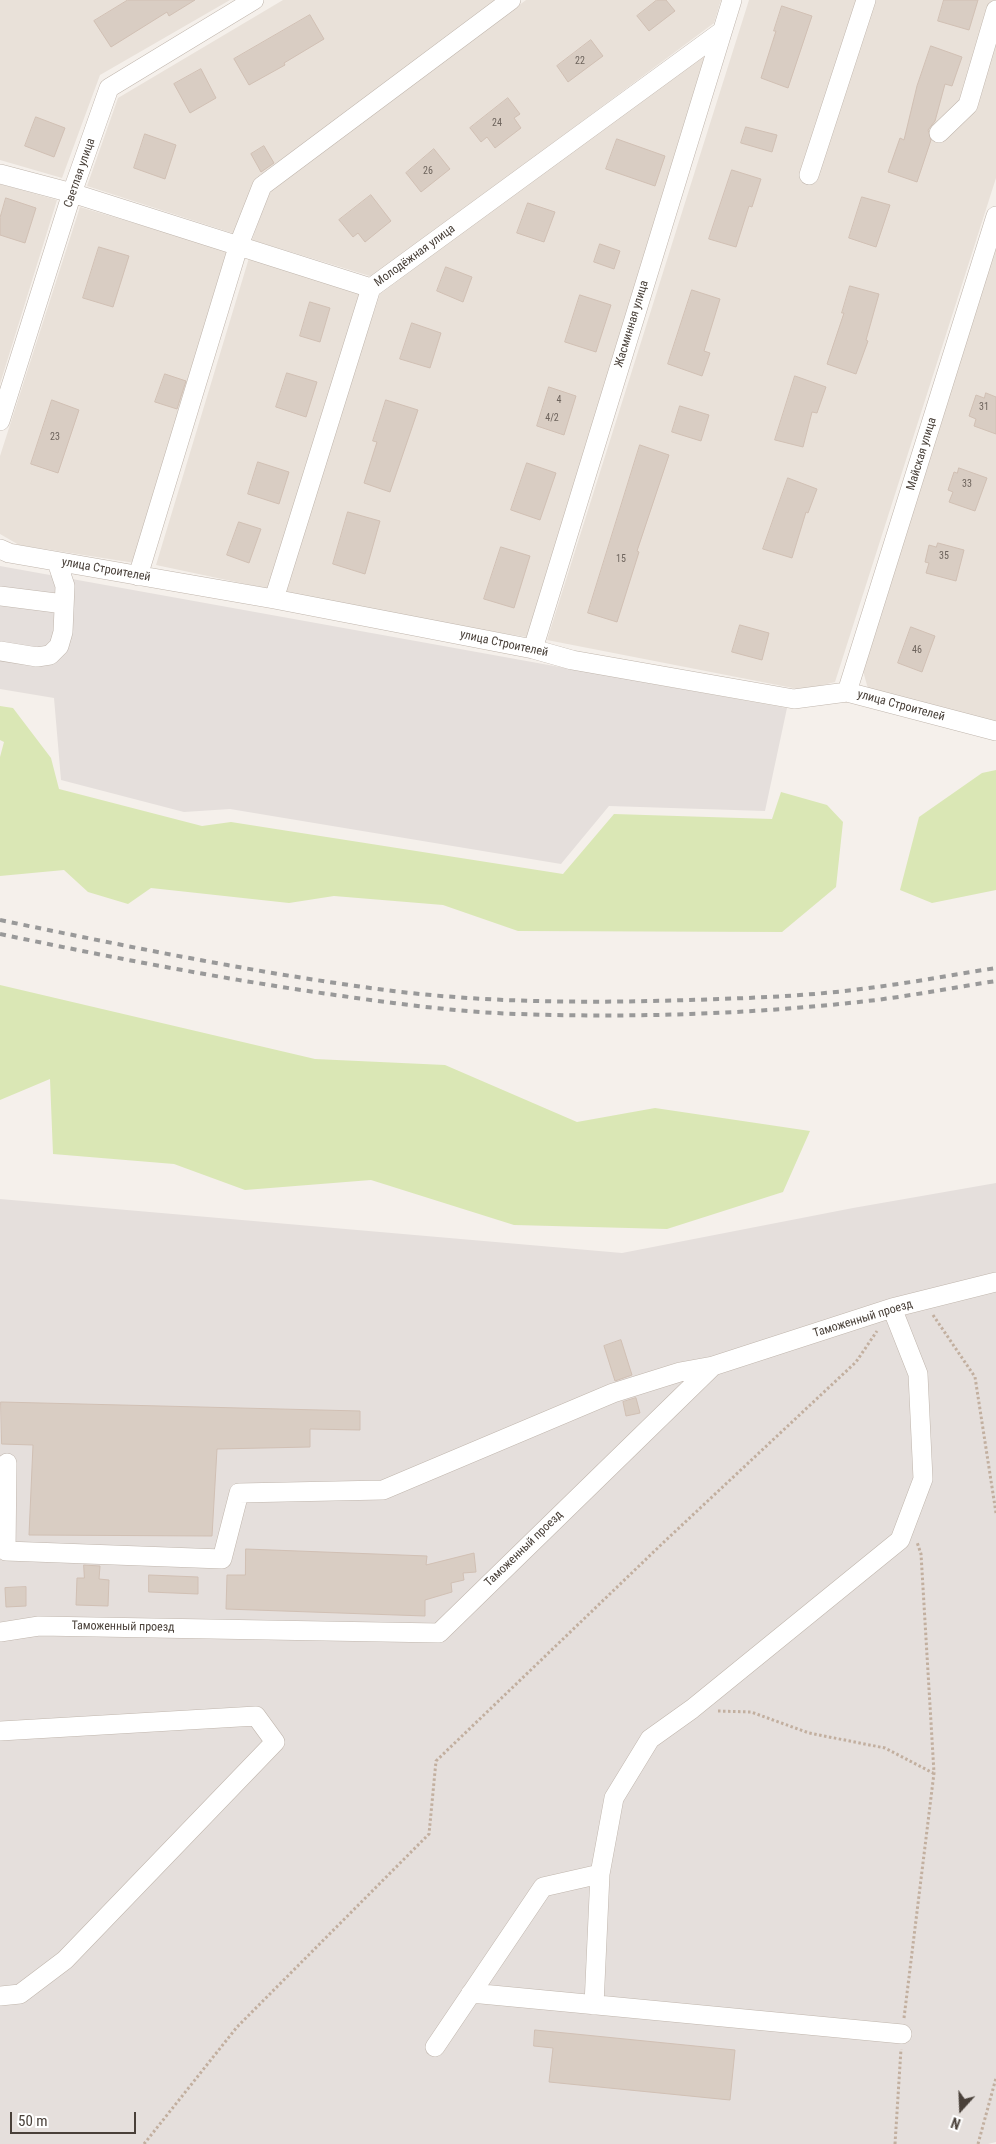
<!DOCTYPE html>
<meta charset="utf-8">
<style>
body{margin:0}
#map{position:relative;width:996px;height:2144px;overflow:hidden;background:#f5f0eb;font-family:"Roboto Condensed",sans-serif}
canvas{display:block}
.north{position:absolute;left:936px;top:2084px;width:50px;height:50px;-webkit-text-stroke:4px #fff;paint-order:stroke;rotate:200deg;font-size:14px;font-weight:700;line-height:20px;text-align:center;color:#494039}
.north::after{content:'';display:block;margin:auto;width:18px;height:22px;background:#494039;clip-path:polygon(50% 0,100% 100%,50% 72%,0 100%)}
.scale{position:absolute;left:10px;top:2112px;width:126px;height:22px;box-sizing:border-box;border:2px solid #494039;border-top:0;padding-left:6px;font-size:15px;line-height:18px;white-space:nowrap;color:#494039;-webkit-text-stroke:4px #fff;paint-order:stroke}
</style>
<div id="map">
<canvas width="996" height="2144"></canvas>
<div class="north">N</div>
<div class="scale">50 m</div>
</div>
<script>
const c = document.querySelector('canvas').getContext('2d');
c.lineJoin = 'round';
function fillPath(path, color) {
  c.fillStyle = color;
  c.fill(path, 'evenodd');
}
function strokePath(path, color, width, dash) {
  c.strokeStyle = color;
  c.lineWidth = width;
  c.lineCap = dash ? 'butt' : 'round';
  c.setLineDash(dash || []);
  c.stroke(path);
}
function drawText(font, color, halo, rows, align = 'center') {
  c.font = font + ' "Roboto Condensed",sans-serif';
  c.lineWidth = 5;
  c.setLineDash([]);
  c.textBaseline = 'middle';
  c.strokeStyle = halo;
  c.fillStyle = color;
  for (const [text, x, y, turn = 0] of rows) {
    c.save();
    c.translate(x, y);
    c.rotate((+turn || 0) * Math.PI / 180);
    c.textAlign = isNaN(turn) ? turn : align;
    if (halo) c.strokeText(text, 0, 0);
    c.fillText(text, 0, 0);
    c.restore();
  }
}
fillPath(new Path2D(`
 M0 0H230L100 75 62 178 0 160Z
 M283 0H500L256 178 235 234 87 186 118 98Z
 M526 0H721L714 23 373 277 252 240 269 191Z
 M749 0H996V178L835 682 803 690 547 640Z
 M710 48 527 637 289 599 281 586 380 294Z
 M0 184 57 200 0 384Z
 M80 207 231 252 135 563 19 545 0 534V456Z
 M996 244V723L868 689 862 667Z
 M249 258 363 294 269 589 156 565Z`), '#e9e1d9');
fillPath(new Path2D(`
 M0 566 787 708 765 811 609 806 561 864 230 809 184 812 61 780 54 698 0 689Z
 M996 1183V2142L988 2144H0V1199L622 1253 853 1208Z`), '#e5dfdc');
fillPath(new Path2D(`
 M0 706 13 708 51 758 59 789 202 826 231 822 563 874 614 814 772 819 781 792 827 805 843 822 836 887 782 932 518 931 443 905 334 896 289 903 151 888 128 904 88 892 64 870 0 876V757L4 742 0 740Z
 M996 770V890L932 903 900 890 919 817 982 773Z
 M0 985 315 1059 445 1065 577 1122 655 1108 810 1131 783 1192 667 1229 514 1225 371 1180 245 1190 174 1164 53 1154 50 1079 0 1100Z`), '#dae7b5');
const building = new Path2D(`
 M128 0H195L169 16 167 12 111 47 94 21Z
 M657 0H666L675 11 649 31 637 16Z
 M944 0H978L969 30 938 21Z
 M782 6 812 16 788 88 761 78 776 31H774Z
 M310 15 324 39 284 63 285 65 249 85 234 59Z
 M591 40 603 56 568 82 557 66Z
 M931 46 962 57 952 86 945 84 935 121 928 130 931 140 917 182 888 172 900 138 904 140 917 86Z
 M201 69 216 98 190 113 174 84Z
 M508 98 520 114 514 118 521 128 495 148 487 137 481 142 470 128Z
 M36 117 65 128 54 157 25 146Z
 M746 127 777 135 772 152 741 143Z
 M145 134 176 145 165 179 134 168Z
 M617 139 665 156 655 186 606 169Z
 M264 146 274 163 261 172 251 154Z
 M434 149 450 169 421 192 406 173Z
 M732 170 761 179 752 207 749 206 736 247 709 239Z
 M371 195 391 221 365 242 358 233 353 237 339 220Z
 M862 197 890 205 876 247 849 238Z
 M6 198 36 208 25 243 0 235V218Z
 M528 203 555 212 544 242 517 233Z
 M600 244 620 251 614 269 594 262Z
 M99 247 129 256 113 307 83 298Z
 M446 267 472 277 463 302 437 291Z
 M850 286 879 294 866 340 868 341 856 374 827 364 844 313H842Z
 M692 290 720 299 704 351 710 353 702 376 668 364Z
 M580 295 611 305 596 352 565 342Z
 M310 302 330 308 320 342 300 336Z
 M412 323 441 333 430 368 400 359Z
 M287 373 317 382 306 417 276 407Z
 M165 374 186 381 177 409 155 402Z
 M795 376 826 387 817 413 812 412 803 447 775 440Z
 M549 387 576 396 564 435 537 426Z
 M986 393 996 397V434L974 426 976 419 969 416 976 395 984 398Z
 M52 400 79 410 58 473 31 464Z
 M386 400 418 410 390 492 364 483 377 442 373 441Z
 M680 406 709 415 701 441 672 432Z
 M640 445 669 455 637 551 639 552 617 622 588 613Z
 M258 462 289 472 279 504 248 494Z
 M527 463 556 473 540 520 511 510Z
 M959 468 987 478 975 511 949 502 953 492 948 490 954 472 957 473Z
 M788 478 817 489 808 513 806 512 792 558 763 549Z
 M348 512 380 521 365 574 333 564Z
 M239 522 261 529 249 563 227 555Z
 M938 543 964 550 956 581 926 573 929 563 925 562 929 545 936 547Z
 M501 547 530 556 514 608 484 599Z
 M740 625 769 633 762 660 732 652Z
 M911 627 935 636 922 672 898 663Z
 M621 1340 632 1375 615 1381 604 1346Z
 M636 1398 640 1413 626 1416 623 1402Z
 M1 1402 360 1411V1430L310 1429V1447L217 1449 212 1536 29 1535 33 1445 2 1444Z
 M246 1549 427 1556 426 1565 474 1553 476 1572 463 1573 464 1580 451 1583 452 1592 425 1600V1616L226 1609 227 1575H245Z
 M84 1565 100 1566 99 1579 109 1580 108 1606 76 1605 77 1578H84Z
 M149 1575 198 1577V1594L149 1592Z
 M26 1587V1606L6 1607 5 1588Z
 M535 2030 735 2050 730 2100 549 2082 553 2048 534 2046Z`);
fillPath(building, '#d9cdc3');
strokePath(building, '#d1c0b4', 1);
const minor = new Path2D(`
 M939 133 968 105 996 10
 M0 174 72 193 371 288
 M809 175 866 0
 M0 421 72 193 109 88 254 0
 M0 549 9 553 274 599 533 649 572 660 794 699 847 692 996 731
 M138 576 238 247 262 186 511 0
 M0 596 64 604
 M274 599 371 288 721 32
 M533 649 732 0
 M0 651 37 657 50 655 59 646 63 632 65 586 57 562
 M847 692 996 216
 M7 1463 6 1551 222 1559 239 1493 383 1490 613 1393 680 1372 713 1366
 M0 1632 39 1626 439 1633 713 1366 892 1308 996 1282
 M0 1731 256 1716 275 1742 65 1960 20 1994 0 1996
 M471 1993 902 2034
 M594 2005 600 1874 614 1798 650 1739 692 1709 900 1540 923 1479 918 1374 892 1308
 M435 2047 543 1887 600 1874`);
strokePath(minor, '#c0b6ad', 20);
strokePath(new Path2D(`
 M933 1315 975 1377 996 1513
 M718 1711 751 1712 809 1733 885 1748 933 1773
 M904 2018 934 1773 921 1554 917 1542
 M144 2144 237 2027 429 1834 436 1761 665 1541 856 1362 877 1331
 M895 2144 901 2049
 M978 2144 996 2078`), '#c2af9f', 3, [2.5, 2.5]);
strokePath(minor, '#fff', 19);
strokePath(new Path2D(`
 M0 920C130 947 261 974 393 991 491 1003 591 1003 690 1000 752 998 815 996 876 987 916 982 956 974 996 968
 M0 934C109 957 218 978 328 994 391 1003 455 1012 518 1014 637 1018 758 1014 876 1000 916 995 956 987 996 981`), '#999', 4, [6, 6]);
drawText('10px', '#6d635c', null, [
 ["22",580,61],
 ["24",497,123],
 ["26",428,171],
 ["4",559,400],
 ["31",984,407],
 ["4/2",552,418],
 ["23",55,437],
 ["33",967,484],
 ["35",944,556],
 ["15",621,559],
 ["46",917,650]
]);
drawText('12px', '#494039', '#fff', [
 ["Светлая улица",80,173,-71],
 ["Молодёжная улица",415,256,-36],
 ["Жасминная улица",632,324,-73],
 ["Майская улица",922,454,-73],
 ["улица Строителей",106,570,10],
 ["улица Строителей",504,644,12],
 ["улица Строителей",901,706,15],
 ["Таможенный проезд",863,1319,-17],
 ["Таможенный проезд",524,1549,-44],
 ["Таможенный проезд",123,1627,1]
]);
</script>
